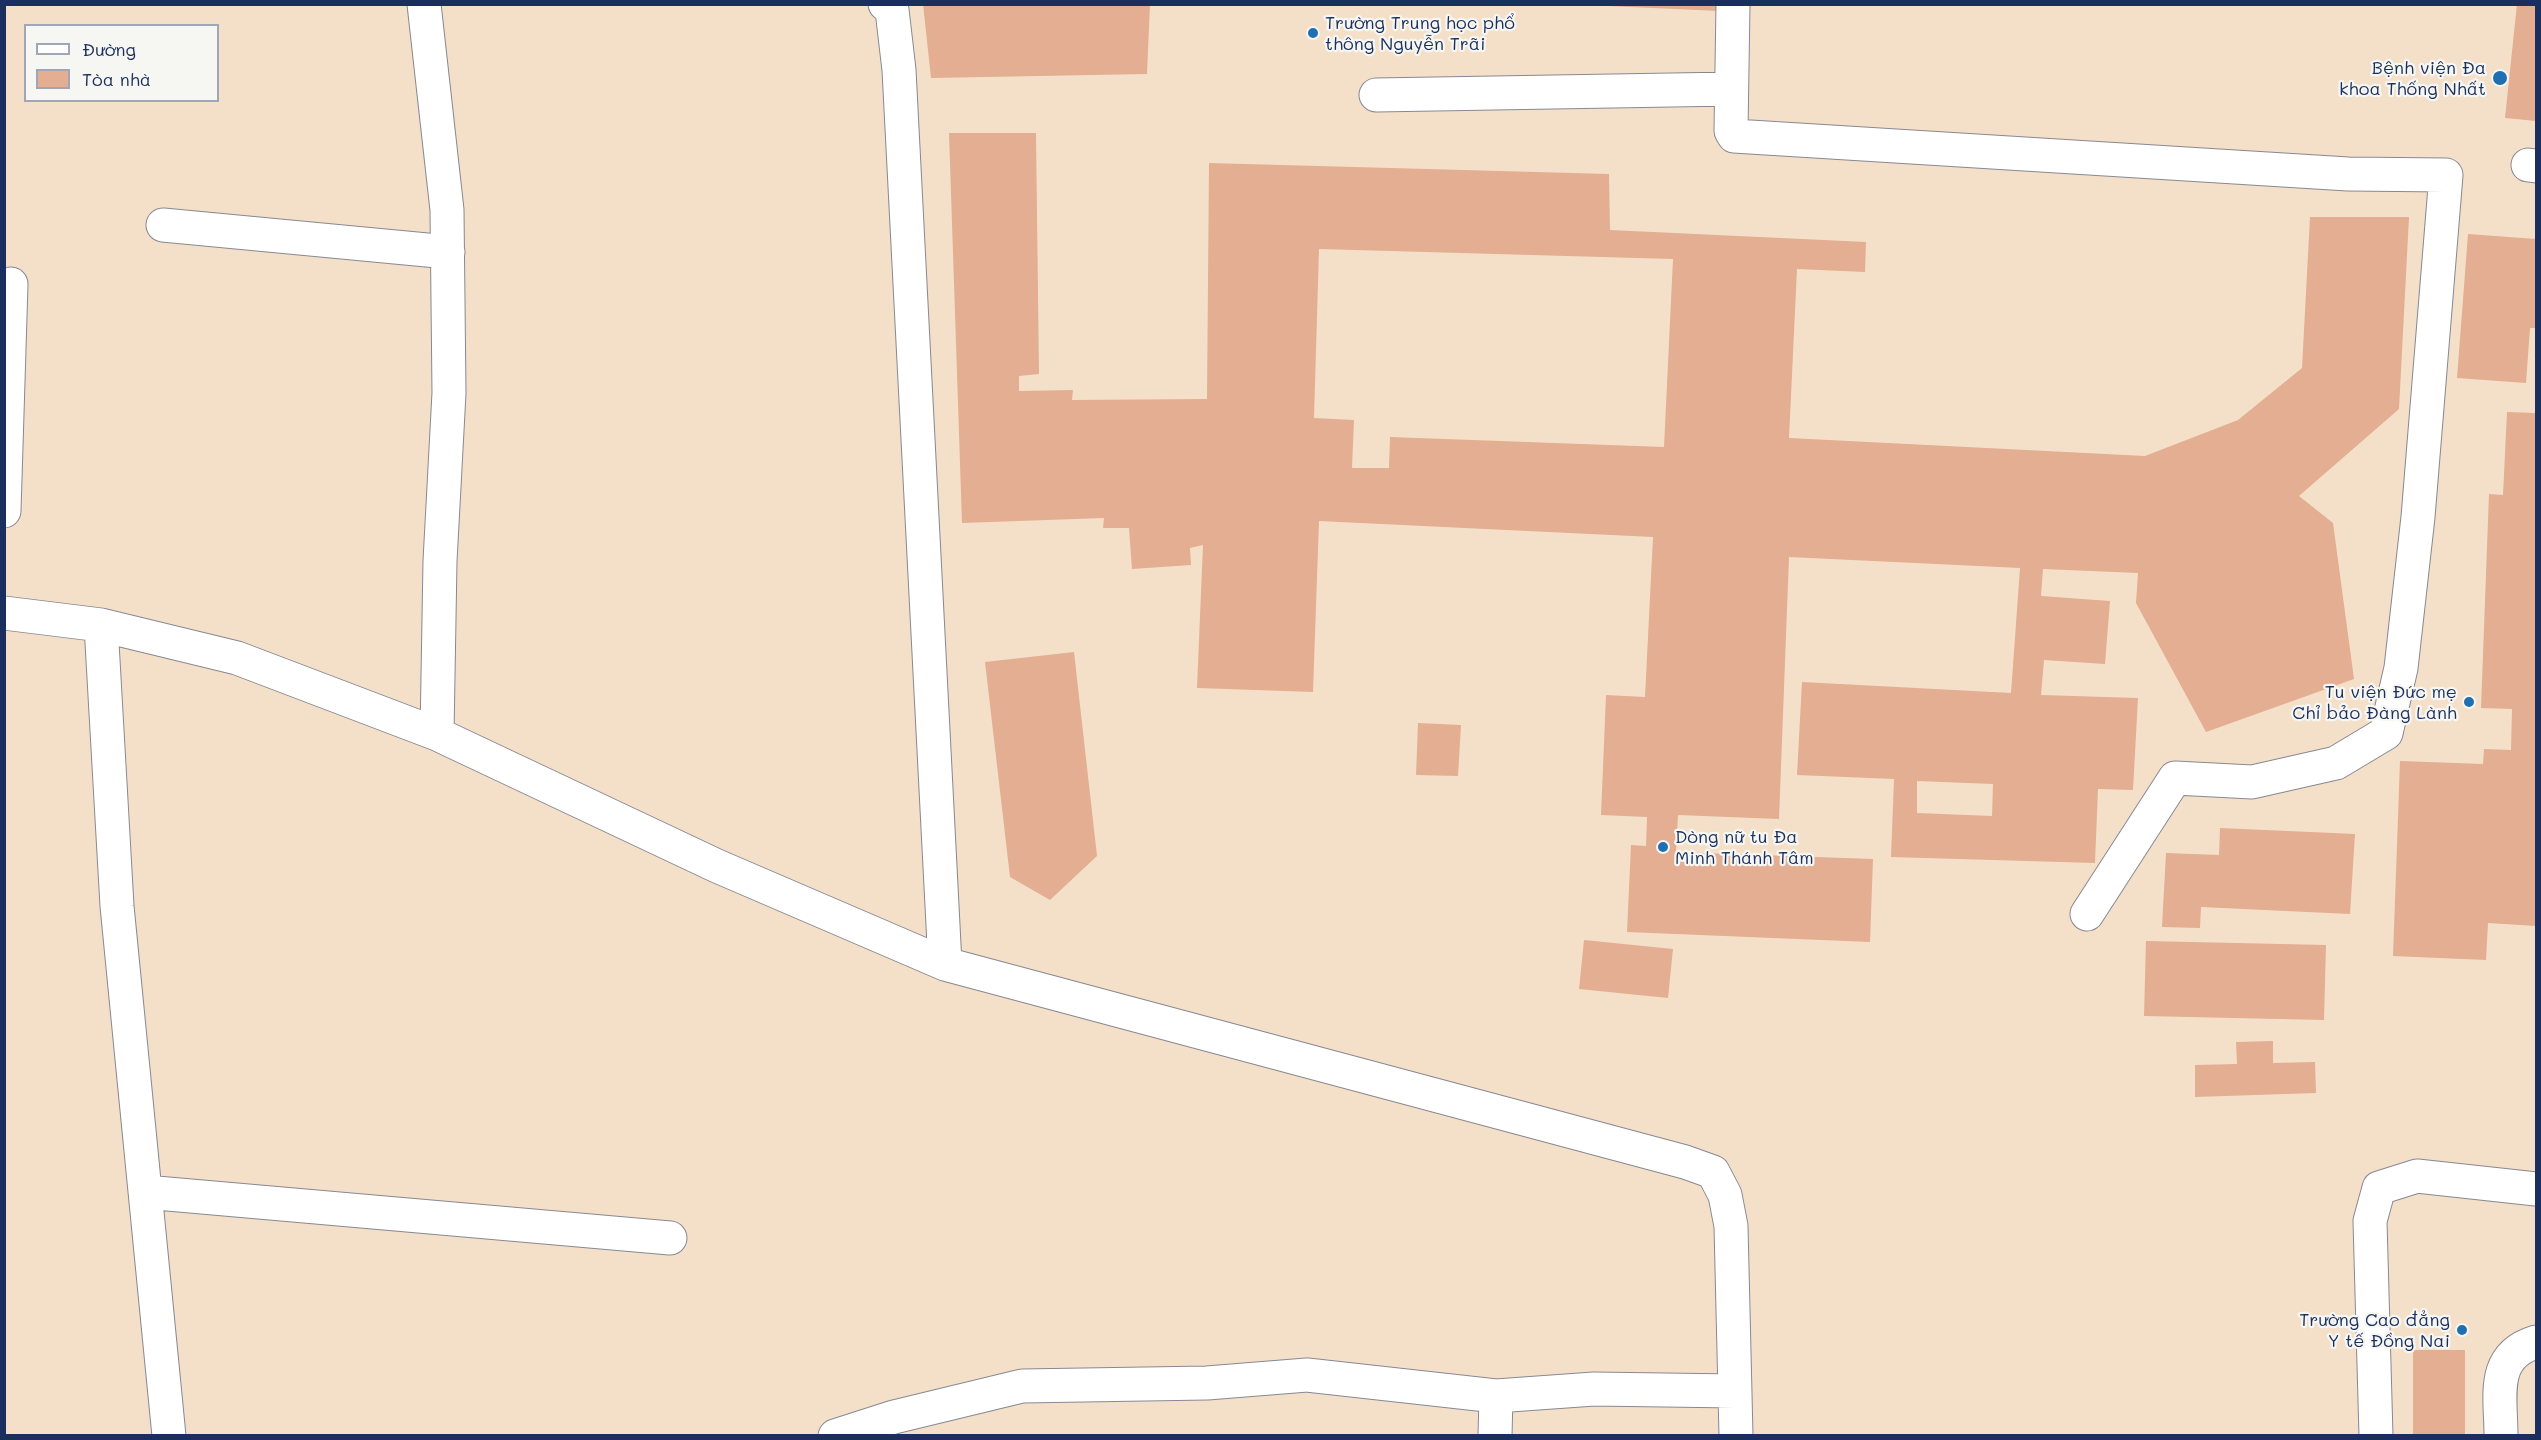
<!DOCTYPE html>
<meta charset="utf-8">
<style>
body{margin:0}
#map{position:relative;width:2541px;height:1440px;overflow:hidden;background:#f4e0c8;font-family:Mali,sans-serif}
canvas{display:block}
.frame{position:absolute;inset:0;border:6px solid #1b2f5e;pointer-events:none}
.legend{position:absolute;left:24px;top:24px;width:195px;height:78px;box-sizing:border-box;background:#f6f6f2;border:2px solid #9ea6b7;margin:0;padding:8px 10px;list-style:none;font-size:18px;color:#1b2f5e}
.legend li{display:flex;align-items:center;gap:12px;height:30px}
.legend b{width:30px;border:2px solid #9ea6b7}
</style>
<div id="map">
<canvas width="2541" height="1440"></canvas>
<div class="frame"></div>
<ul class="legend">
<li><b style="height:8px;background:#fff"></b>Đường</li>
<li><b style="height:16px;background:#e3ae91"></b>Tòa nhà</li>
</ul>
</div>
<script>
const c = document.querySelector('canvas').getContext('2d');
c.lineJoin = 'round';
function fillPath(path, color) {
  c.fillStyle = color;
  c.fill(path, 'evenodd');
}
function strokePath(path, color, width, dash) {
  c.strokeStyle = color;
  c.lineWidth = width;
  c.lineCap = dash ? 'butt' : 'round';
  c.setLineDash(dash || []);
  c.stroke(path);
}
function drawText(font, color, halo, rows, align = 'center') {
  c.font = font + ' Mali,sans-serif';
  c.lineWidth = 4.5;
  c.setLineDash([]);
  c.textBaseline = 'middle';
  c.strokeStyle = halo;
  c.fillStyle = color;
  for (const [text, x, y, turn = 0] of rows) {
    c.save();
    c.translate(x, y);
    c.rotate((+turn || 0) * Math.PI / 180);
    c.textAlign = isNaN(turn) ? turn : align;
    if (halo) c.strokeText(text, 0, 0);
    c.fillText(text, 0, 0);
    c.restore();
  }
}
fillPath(new Path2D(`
 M923 4H1150L1147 74 931 78Z
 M1608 4H1719V11L1608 6Z
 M2517 4H2536V121L2505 118Z
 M949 133H1036L1039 374 1019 376V391L1073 390 1072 400 1207 399 1209 163 1609 174 1610 230 1866 242 1865 272 1797 269 1789 438 2145 456 2238 420 2302 368 2310 217H2409L2399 409 2299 496 2333 523 2354 679 2206 732 2136 603 2138 573 2043 569 2041 596 2110 601 2105 664 2044 660 2041 695 2138 698 2133 790 2098 789 2095 863 1891 857 1894 779 1797 775 1802 682 2011 693 2020 568 1789 557 1779 819 1678 815 1676 852 1873 859 1870 942 1627 932 1631 845 1646 846 1647 817 1601 815 1606 695 1645 697 1653 537 1319 521 1313 692 1197 688 1203 545 1190 548 1191 565 1132 569 1129 528H1103L1104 518 962 523ZM1319 249 1673 259 1664 447 1390 437 1389 468H1352L1354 420 1314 418ZM1917 781 1993 784 1992 816 1917 813Z
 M2468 234 2536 239V328H2530L2526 383 2457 378Z
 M2507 412 2536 413V926L2488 923 2486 960 2393 956 2400 761 2483 764 2484 749 2511 750 2512 709 2481 708 2489 494 2503 495Z
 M1074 652 1097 856 1050 900 1010 877 985 662Z
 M1418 723 1461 725 1458 776 1416 775Z
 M2220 828 2355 834 2350 914 2201 907 2200 928 2162 927 2166 853 2219 855Z
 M1584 940 1673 949 1668 998 1579 989Z
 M2146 941 2326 945 2324 1020 2144 1016Z
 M2273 1041V1063L2315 1062 2316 1093 2195 1097V1065L2237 1064 2236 1042Z
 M2413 1350H2465V1436H2413Z`), '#e3ae91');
const minor = new Path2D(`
 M424 4 447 210 449 393 440 561 437 734
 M885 4 892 10 899 70 945 964
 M1733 4 1731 131 1734 136 2348 174 2446 175 2418 517 2401 668 2386 733 2336 763 2252 782 2175 778 2087 914
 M1376 95 1731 89
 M2528 165 2536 166
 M163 225 448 252
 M4 511 11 284
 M4 613 101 625 237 658 437 734 717 866 945 964 1685 1162 1713 1172 1725 1195 1731 1226 1736 1436
 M101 625 117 906 169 1436
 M145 1192 670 1238
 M835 1436 894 1417 1022 1386 1207 1383 1307 1375 1496 1396 1594 1389 1735 1391
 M1495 1436 1496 1396
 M2376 1436 2370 1221 2379 1188 2417 1176 2536 1189
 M2501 1436C2501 1396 2490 1356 2536 1342`);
strokePath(minor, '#888893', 35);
strokePath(minor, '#fff', 33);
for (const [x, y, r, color] of [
 [1313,33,6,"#1f6fb2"],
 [2500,78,8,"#1f6fb2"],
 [2469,702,6,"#1f6fb2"],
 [1663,847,6,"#1f6fb2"],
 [2462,1330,6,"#1f6fb2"]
]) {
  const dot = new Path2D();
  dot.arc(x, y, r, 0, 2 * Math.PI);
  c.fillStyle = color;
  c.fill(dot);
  strokePath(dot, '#f6f6f2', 2);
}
drawText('18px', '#1b2f5e', '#f6f6f2', [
 ["Trường Trung học phổ",1325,23,"left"],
 ["thông Nguyễn Trãi",1325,44,"left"],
 ["Bệnh viện Đa",2486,68],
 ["khoa Thống Nhất",2486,89],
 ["Tu viện Đức mẹ",2457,692],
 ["Chỉ bảo Đàng Lành",2457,713],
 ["Dòng nữ tu Đa",1675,837,"left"],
 ["Minh Thánh Tâm",1675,858,"left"],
 ["Trường Cao đẳng",2450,1320],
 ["Y tế Đồng Nai",2450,1341]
], 'right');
</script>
